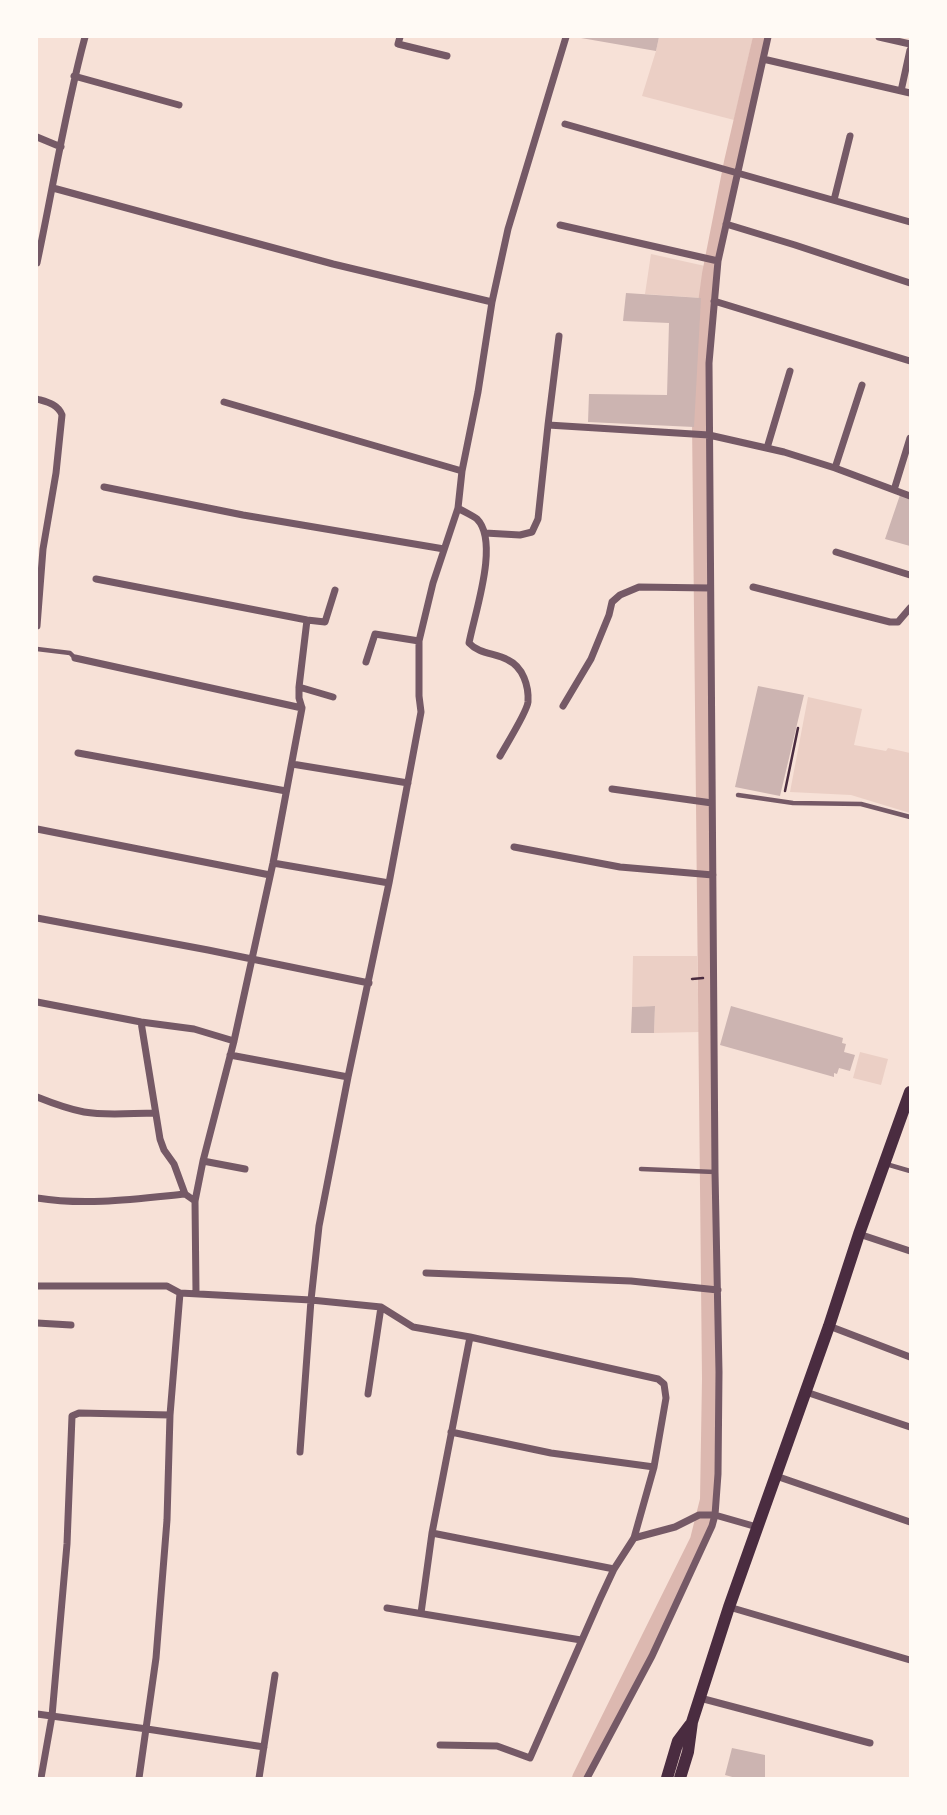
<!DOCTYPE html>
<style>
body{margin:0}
#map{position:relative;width:947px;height:1815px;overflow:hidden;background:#f7e1d7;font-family:Overpass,sans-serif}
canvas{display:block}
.frame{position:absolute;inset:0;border:38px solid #fffaf5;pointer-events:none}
</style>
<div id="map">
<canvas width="947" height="1815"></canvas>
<div class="frame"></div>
</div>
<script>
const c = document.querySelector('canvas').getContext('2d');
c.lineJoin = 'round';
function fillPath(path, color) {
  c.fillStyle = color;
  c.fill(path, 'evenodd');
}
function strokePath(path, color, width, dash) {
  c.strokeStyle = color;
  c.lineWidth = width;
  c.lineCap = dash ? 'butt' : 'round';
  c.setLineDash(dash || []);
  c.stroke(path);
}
fillPath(new Path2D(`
 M659 37H753L734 120 642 96 656 51Z
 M651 254 705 266 701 298 645 294Z
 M808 697 862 709 854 745 886 751 888 748 910 753V813L851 795 790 792Z
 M633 956H697L699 1032 654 1033 655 1006 632 1007Z
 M860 1052 888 1059 881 1085 853 1078Z`), '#ebcfc5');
strokePath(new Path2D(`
 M580 1778 698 1540 708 1500 710 1379 700 421 704 318 710 274 732 162 761 37`), '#dcb8b0', 16);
fillPath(new Path2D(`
 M582 37H659L656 51 581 38Z
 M626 293 701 298 694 427 588 422 589 394 667 395 669 323 623 321Z
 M900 495 910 499V546L885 539Z
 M758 686 804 695 780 796 735 787Z
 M655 1006 654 1033H631L632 1007Z
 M731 1006 843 1038 842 1043 846 1044 844 1052 855 1055 850 1071 839 1068 837 1074 834 1073V1077L720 1045Z
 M732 1748 765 1755V1778H736L725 1775Z`), '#ccb4b1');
strokePath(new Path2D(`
 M785 791 798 728
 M692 979 703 978`), '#4a2c40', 2.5);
strokePath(new Path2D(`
 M37 649 70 653 75 658
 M738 795 793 803 861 804 910 817
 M886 1164 910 1171
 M641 1169 715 1172`), '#755966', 4.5);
strokePath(new Path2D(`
 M400 37 398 44 447 56
 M879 37 910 44
 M763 59 910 93
 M74 76 179 105
 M901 91 910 50
 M565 124 910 222
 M37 137 61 147
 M53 188 333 264 492 302
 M834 200 850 136
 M726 224 795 245 910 283
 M560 225 718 261
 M37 263C53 188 65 111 85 37
 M714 301 910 361
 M37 399C47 402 58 404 62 415L56 473 43 549 37 626
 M224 402 462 471
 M548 425 559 336
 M767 448 790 371
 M835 468 862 385
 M104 487 243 515 444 549
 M894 490 910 438
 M458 508C464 512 472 515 477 519 500 542 474 615 469 643 479 654 495 653 508 660 523 667 529 686 528 702 527 712 506 745 500 756
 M485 533 520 535 532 532 538 519 548 425 709 435 784 452 835 468 910 496
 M836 552 910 575
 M96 579 307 620 325 622 335 590
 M753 587 890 622H898L910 608
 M75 658 302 708
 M366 662 375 634 419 641
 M299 687 333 697
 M563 706 591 659 609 615 612 602 620 595 639 587 710 588
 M78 753 286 791
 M292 764 408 783
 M612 789 712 803
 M37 829 270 875
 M514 847 620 867 713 875
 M273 863 389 883
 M37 918 208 950 369 983
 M37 1002 141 1022 194 1029 234 1041
 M141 1022 160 1139 164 1150 174 1164 185 1194 195 1201
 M230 1055 348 1077
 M37 1097C52 1103 68 1109 84 1112 107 1116 132 1113 155 1113
 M203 1161 245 1169
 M37 1198C86 1206 136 1199 185 1194
 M859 1234 910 1251
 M426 1273 631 1281 718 1290
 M37 1286H167L180 1293
 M196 1293 195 1201 203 1161 234 1041 273 863 302 708 299 698V687L307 620
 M37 1323 71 1325
 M829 1326 910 1357
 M470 1337 432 1533 614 1569
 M806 1392 910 1427
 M368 1394 381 1307
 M451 1432 551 1453 654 1467
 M300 1452 311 1300 319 1226 348 1077 389 883 421 712 419 696V641L433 583 458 508 462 471 478 392 492 302 508 229 566 37
 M776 1476 910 1522
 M634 1538 675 1527 699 1515H715L757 1527
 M729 1607 910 1660
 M387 1608 581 1640
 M421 1613 432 1533
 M700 1698 870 1743
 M37 1714 147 1729 264 1747
 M41 1778 52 1716 67 1544 72 1416 79 1413 170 1415
 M139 1778 156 1658 167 1520 170 1415 180 1293 311 1300 381 1307 413 1327 470 1337 658 1379 664 1384 666 1398 654 1467 634 1538 614 1569 600 1599 530 1758 497 1746 440 1745
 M259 1778 275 1675
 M587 1778 652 1656 712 1526 715 1515 718 1474 719 1372 715 1172 709 363 718 261 768 37`), '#755966', 7);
strokePath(new Path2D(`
 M667 1778 678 1741 690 1725
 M680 1778 688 1752 692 1722 729 1607 829 1326 859 1234 910 1092`), '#4a2c40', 12);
</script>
